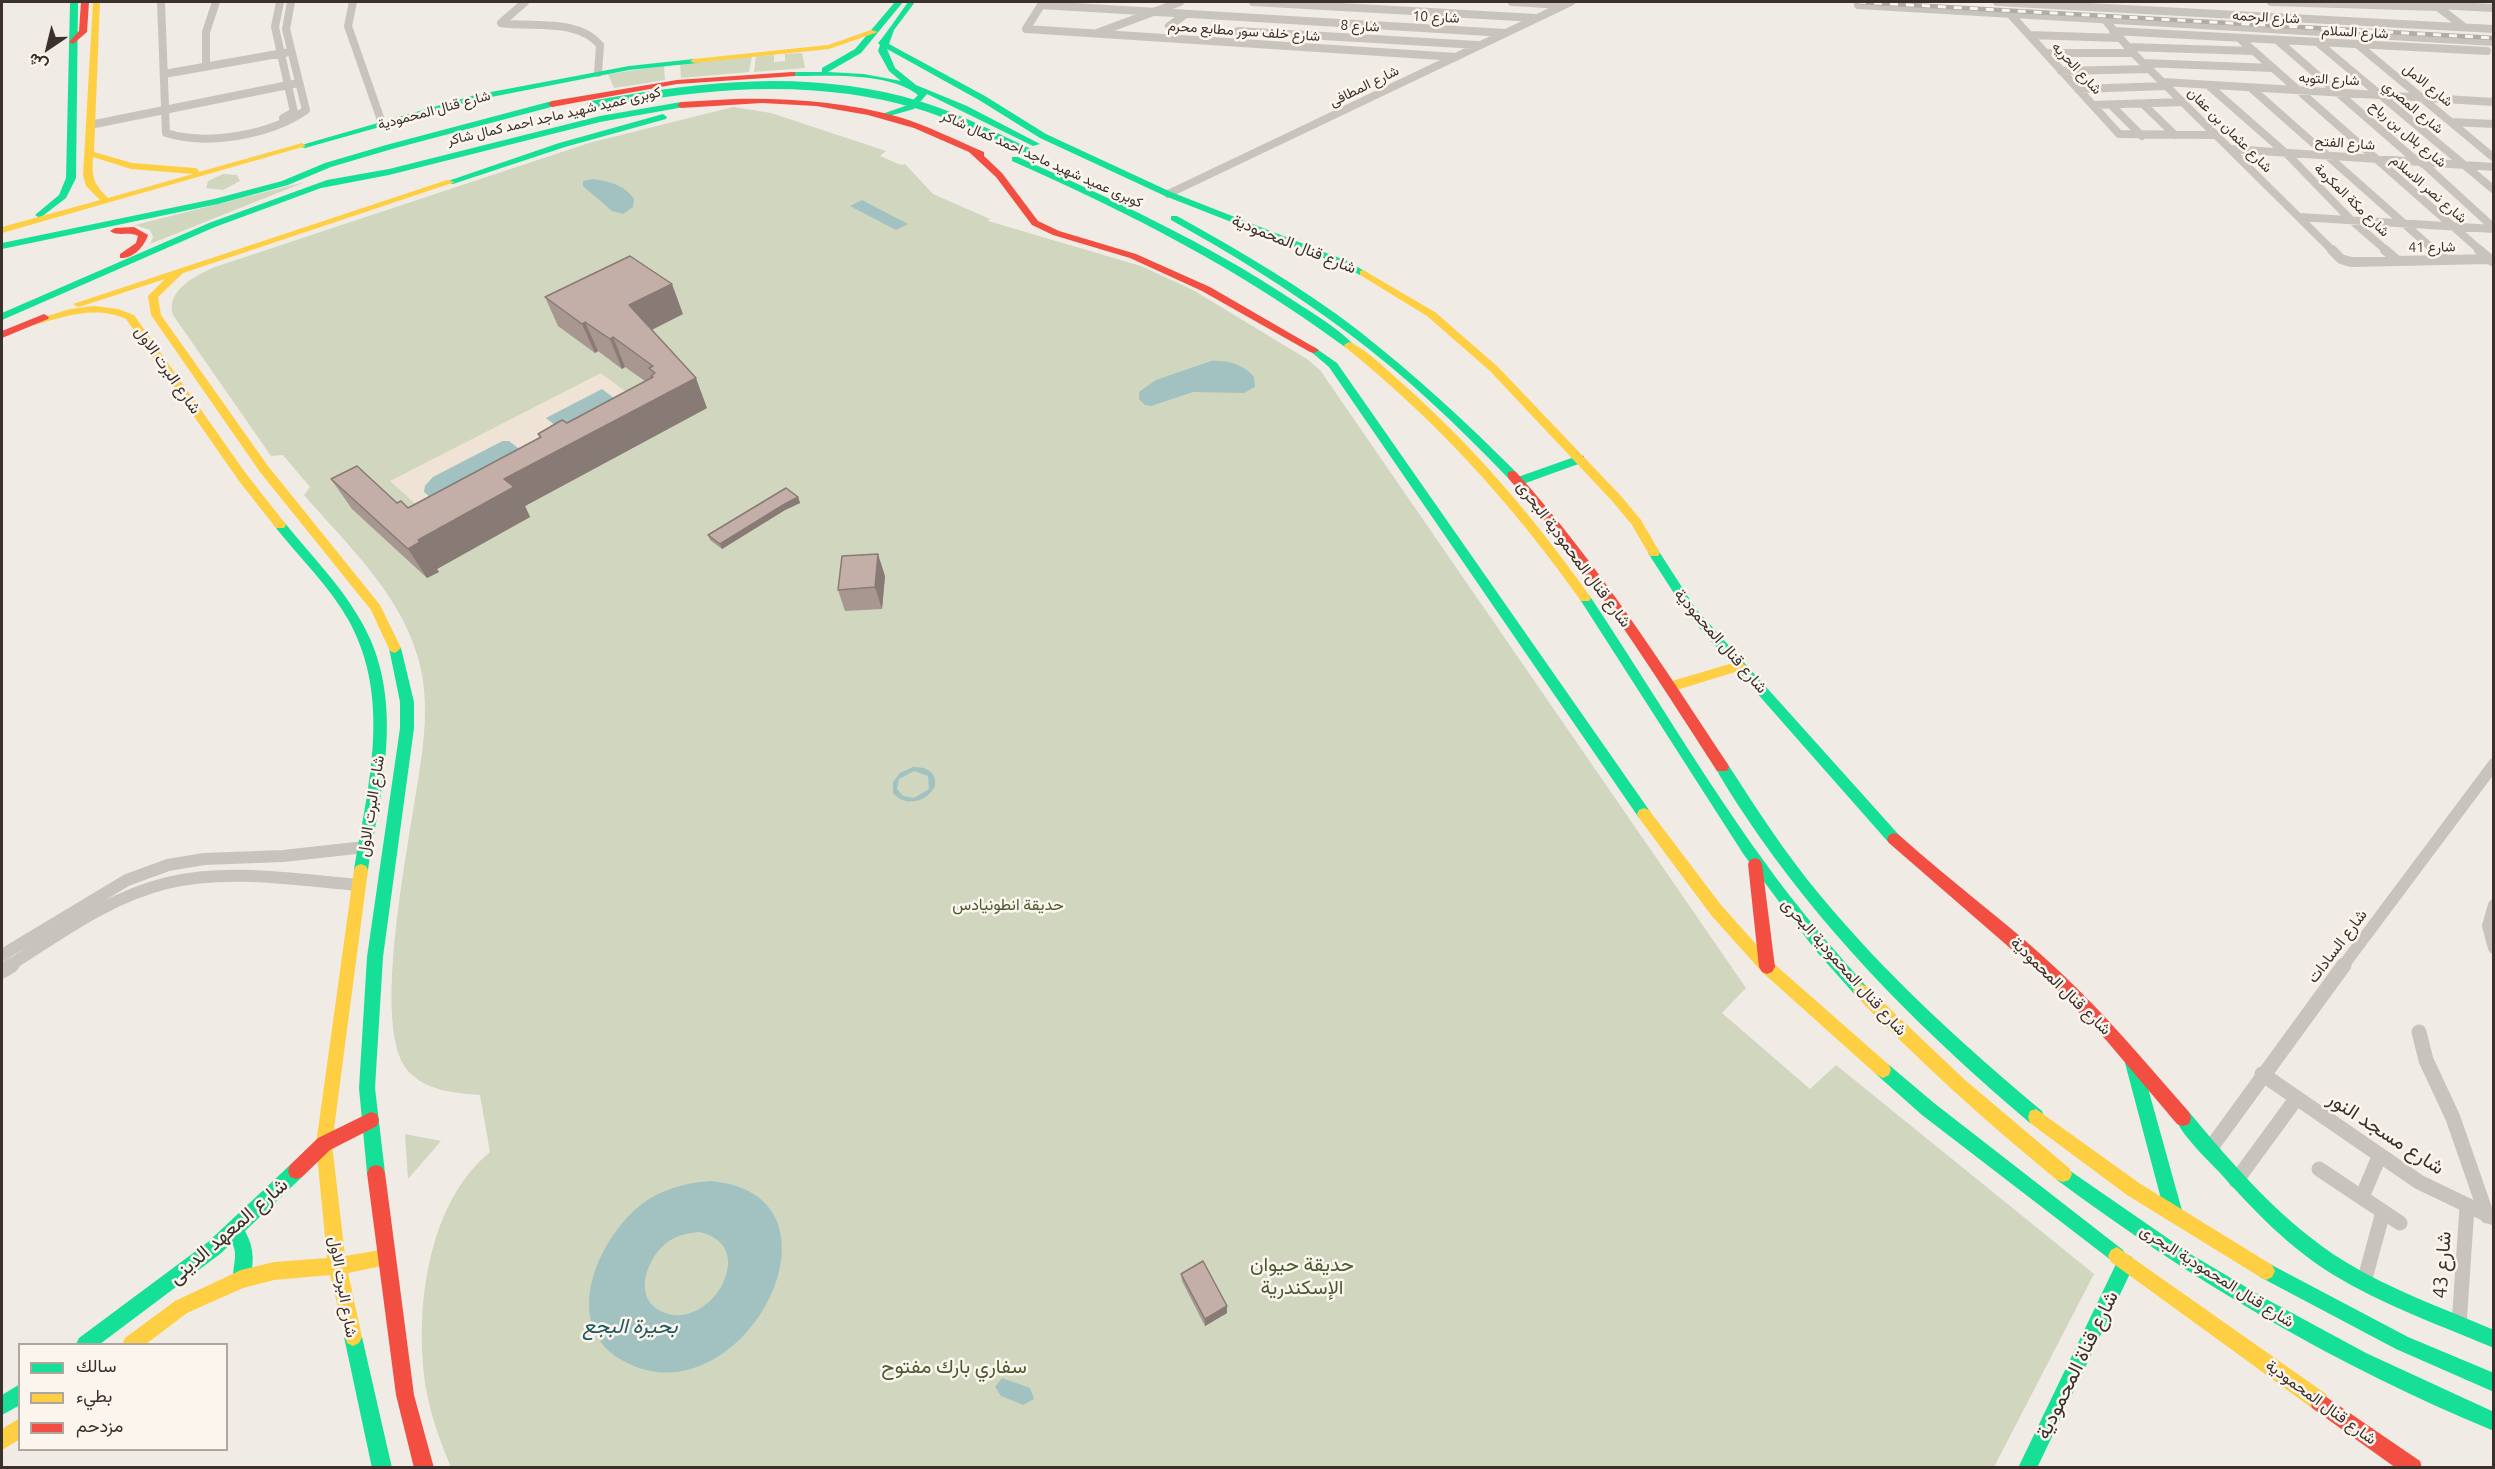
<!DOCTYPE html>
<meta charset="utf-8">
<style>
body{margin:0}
#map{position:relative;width:2495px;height:1469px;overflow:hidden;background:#f0ebe5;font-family:Ubuntu,Vazirmatn,sans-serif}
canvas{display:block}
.frame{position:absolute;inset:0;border:3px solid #3b302b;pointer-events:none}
.legend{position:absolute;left:18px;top:1343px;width:210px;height:108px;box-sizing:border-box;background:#fbf5ee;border:2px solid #aea6a0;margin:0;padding:8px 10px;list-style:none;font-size:18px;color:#3b302b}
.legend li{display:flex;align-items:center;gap:12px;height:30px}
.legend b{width:30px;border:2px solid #aea6a0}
.north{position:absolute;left:18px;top:18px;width:60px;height:60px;-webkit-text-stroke:4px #fbf5ee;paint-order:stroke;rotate:215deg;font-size:16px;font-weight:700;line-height:24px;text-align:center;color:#3b302b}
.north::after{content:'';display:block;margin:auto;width:21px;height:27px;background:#3b302b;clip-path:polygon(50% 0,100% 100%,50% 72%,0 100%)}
</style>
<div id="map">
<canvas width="2495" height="1469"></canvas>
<div class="frame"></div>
<ul class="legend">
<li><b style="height:8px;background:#16e098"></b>سالك</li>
<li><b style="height:8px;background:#ffcf43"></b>بطيء</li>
<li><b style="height:8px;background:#f24e42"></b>مزدحم</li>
</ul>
<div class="north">ش</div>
</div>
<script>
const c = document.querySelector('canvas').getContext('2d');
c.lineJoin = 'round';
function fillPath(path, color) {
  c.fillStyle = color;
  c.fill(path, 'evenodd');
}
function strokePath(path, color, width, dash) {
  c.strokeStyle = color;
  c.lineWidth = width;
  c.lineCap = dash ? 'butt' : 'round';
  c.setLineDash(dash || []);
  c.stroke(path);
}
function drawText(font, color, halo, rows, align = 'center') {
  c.font = font + ' Ubuntu,Vazirmatn,sans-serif';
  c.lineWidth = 5;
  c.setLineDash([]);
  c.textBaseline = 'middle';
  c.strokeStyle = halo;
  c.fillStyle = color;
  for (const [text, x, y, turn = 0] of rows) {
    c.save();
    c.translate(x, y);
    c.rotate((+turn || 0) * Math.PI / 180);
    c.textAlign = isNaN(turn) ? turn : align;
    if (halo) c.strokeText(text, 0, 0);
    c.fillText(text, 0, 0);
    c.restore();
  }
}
fillPath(new Path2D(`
 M802 53 805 68 754 72 756 56 774 55V62L785 61V54Z
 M752 56 749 72 681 78 680 64Z
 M664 66 665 80 614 88 608 74Z
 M733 107 771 113 886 151 880 156 901 165 905 164 933 194 990 219 988 221 1141 266 1193 290 1307 359 1320 370 1746 988 1722 1013 1810 1089 1836 1065 2094 1274 1994 1467H451C441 1444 432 1419 427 1394 413 1316 426 1204 490 1152L480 1095C454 1093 427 1091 409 1072 364 1025 420 800 424 733 426 712 425 690 421 669 405 598 350 548 304 495L310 487 283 455 271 456 173 315C165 290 197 275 215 267L589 143Z
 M223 174 237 175 240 181 223 190 206 188 208 181Z
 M305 182 150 244 153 237 150 230 135 225Z
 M405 1134 441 1141 408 1179Z`), '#d1d6bf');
fillPath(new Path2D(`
 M601 373 642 404 431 518 390 481ZM502 441H509L424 492 425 486 433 477Z`), '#eee3d5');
fillPath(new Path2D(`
 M593 179C608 181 625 185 634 199L633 207 623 214 612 211 583 186V181Z
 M862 200 908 224 896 230 850 206Z
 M1211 361C1228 360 1243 364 1254 377L1255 387 1244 393 1193 392 1151 406 1145 405 1139 399V392L1156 380Z
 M602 389 623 405 566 434 546 418Z
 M503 441H509L527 455 430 497 424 492 425 486 433 477Z
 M913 767C926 767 937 771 935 786 927 802 906 808 893 793V782L900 773ZM914 771 928 776 929 789 914 798 903 796 897 789 899 779Z
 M710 1181C865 1194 739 1431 620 1359 559 1322 600 1236 642 1204 662 1189 685 1183 710 1181ZM699 1232C762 1245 710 1333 663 1312 631 1299 647 1256 669 1241 678 1235 688 1233 699 1232Z
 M1002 1378 1030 1388 1034 1399 1023 1405 1001 1396 995 1387Z`), '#a1c2c1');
strokePath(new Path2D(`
 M161 2 166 133C207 146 271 135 306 110L286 29 291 2
 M280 2 275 27 294 112 283 118
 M353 2 348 26 382 123
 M525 2 501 23C533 28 577 18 600 45L598 73
 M1043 2 1026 29 1456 57
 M1253 2 1536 18
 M1512 2 1562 5
 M1997 2 2494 29
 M2271 2 2439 7
 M2434 4 2464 27
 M1041 5 1505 33
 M1858 5 2494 42
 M2436 5 2494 8
 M2010 14 2119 134 2215 135
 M2105 20 2133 53 2333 251
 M1169 26 1186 14
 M1238 31 1477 45
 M2113 31 2487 51
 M1097 33 1180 2
 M2029 35 2119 38
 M2239 38 2481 251
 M2277 40 2412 157 2425 165 2494 228
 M2317 42 2494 190
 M2357 44 2494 158
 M2128 47 2254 51
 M2046 53H2133
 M2143 63 2273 68
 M206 66V32L216 2
 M2061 71 2149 69
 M164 74 289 52
 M2163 82 2494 102
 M2208 85 2289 156 2351 220 2387 251
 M2251 88 2435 251
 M2078 89 2166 86
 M2143 104 2175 135
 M2093 105 2183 102
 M2111 105 2142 136
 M2451 122 2494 124
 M90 125 298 83
 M2231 149 2494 167
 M1168 194 1571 2
 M2299 217 2494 229`), '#c9c3be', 8);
strokePath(new Path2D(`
 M2332 250 2341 259 2351 262 2490 259
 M2385 250 2398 261
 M2433 250 2446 260
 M2479 250 2492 261`), '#c9c3be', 10);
strokePath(new Path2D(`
 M2494 905 2488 926 2494 948
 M2 955 127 880 168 865 204 859 283 856 365 847
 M9 966C59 934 109 897 167 883 229 868 297 880 359 885
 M2343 966 2494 764`), '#c9c3be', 12);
strokePath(new Path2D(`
 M2 971 12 965
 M2419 1032 2426 1060 2453 1118 2487 1216
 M2262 1074 2419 1182 2494 1218
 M2210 1149 2344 965
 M2319 1169 2400 1223
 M2236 1181 2296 1099
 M2362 1197 2379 1157
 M2364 1282 2383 1212
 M2459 1325 2467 1207`), '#c9c3be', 15);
fillPath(new Path2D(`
 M70 2H78L76 178 66 198 40 218 35 215 59 195 66 178Z
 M895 2H903L861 53 828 72 864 74 901 81 889 71 878 51 880 45 878 43C881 41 903 9 908 2H915L894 30 889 44 985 96 1046 134 1171 192 1347 261 1368 273 1360 275 1341 265 1165 196 1040 138 979 100 887 49 895 68 916 85 967 106 1040 144 1033 146 927 94 914 109 882 118V114L908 105 918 95C890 72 827 76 792 76L788 74 792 72H822V68L855 49Z
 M694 59 698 61 697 63 629 70 476 100 305 148 298 146 475 95 629 66Z
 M552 101 555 102V106L392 149 331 167 288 185 218 204 2 249V243L214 199 282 181 325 163 386 145Z
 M681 102 684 103V107L600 122 389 175 321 188 215 227 2 320V313L209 223 327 180 389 169 600 116Z
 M663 114 667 117 666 119 565 147 453 184 445 182 559 143Z
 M1012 157H1018C1112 199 1205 242 1291 299 1312 313 1337 327 1354 345L1349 348 1345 347C1239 269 1132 214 1012 161Z
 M1171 216H1177C1240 251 1302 287 1359 331 1415 375 1466 422 1516 472V478H1508C1458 426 1406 376 1348 333 1292 291 1232 254 1171 220Z
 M1314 347 1337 363 1649 810 1651 814 1649 818H1639L1329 367 1309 350Z
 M1580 455 1584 456V462L1523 484H1515L1513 481 1515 478Z
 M280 521 284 522C309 553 338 582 358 616 407 695 382 785 368 870L366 874 361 876 356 874 354 870C368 787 392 700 349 621 330 587 300 558 276 528L274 525 276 522Z
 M1654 549 1658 550 1696 609 1899 835 1901 839 1899 843 1894 845 1889 843 1688 615 1648 553Z
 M1585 594 1589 595C1656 695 1716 800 1790 896 1814 927 1840 957 1866 986L1869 991 1866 996 1861 998 1856 996 1816 951 1744 855 1581 601 1579 598 1581 595Z
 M395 643 401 648 414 702V728L383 957 375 1088 385 1173 382 1179 376 1181 370 1179 367 1173 359 1088 367 957 400 728V702L389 648Z
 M1722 762 1727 763C1756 808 1785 853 1819 894 1886 975 1962 1044 2042 1111L2044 1117 2042 1123 2036 1125 2030 1123C1929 1037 1835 945 1759 836 1744 814 1728 791 1715 767L1717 763Z
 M2133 1056 2139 1058 2141 1063 2183 1214 2180 1220 2174 1223 2168 1220 2165 1214 2125 1063 2127 1058Z
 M1883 1062 1889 1065 1934 1103 2123 1250 2125 1254 2132 1257 2135 1263 2037 1468H2018L2116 1264 1922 1115 1877 1075 1875 1070 1877 1065Z
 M2183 1110 2189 1112C2235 1167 2283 1223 2344 1261 2391 1290 2443 1308 2494 1330V1348C2439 1325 2383 1305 2332 1274 2290 1248 2254 1211 2221 1174 2207 1159 2183 1137 2175 1118L2177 1112Z
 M296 1163 302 1165 304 1171 302 1177 245 1231C255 1249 255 1266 247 1285L241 1288 235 1285C229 1272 240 1257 232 1243L220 1254 100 1344H76L79 1338 208 1242 290 1165Z
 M2063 1166 2192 1255 2268 1300 2366 1353 2494 1412V1431C2336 1366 2193 1281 2057 1180L2054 1174 2057 1168Z
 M2266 1262 2408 1337 2494 1373V1392L2396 1349 2260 1277 2257 1271 2260 1265Z
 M353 1328 359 1331 362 1337 392 1468H372L344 1337 347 1331Z
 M20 1384V1405L2 1415V1395Z`), '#16e098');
fillPath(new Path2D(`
 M93 2H100L94 152 132 163 195 168 198 169 199 172 302 143 306 146 2 233V227L100 200 86 186 83 175ZM93 157 131 169 193 174 108 198C93 183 92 178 93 157Z
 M871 30 878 32 829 49 694 63 690 61 694 59 828 45Z
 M447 180 455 182 183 273 158 297 161 315 268 466 380 605 401 648 395 653 390 651 371 610 260 472 151 315 148 296 165 279 82 306 78 307 73 304Z
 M1363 270 1435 312 1498 367 1621 496 1641 520 1660 553 1658 556H1650L1632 525 1613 502 1490 371 1427 316 1360 275V271Z
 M94 306 118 309 134 315 247 475 284 522 286 525 284 528H276L239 481 126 319C94 305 65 317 33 325L28 322 70 309Z
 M1349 342C1363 347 1384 367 1396 378 1470 442 1532 515 1589 595L1591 598 1589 601H1581C1513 505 1437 421 1345 347L1344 345Z
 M1740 661 1746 666 1745 669 1670 692 1663 687 1665 683Z
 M1644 808 1649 810 1721 905 1772 962 1889 1065 1891 1070 1889 1075 1883 1078 1877 1075 1762 972 1711 915 1639 818 1637 814 1639 810Z
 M361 864 366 866 368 870 332 1144 345 1256 386 1249 392 1252 395 1258 392 1264 348 1273 362 1337 359 1343 353 1346 347 1343 330 1275 274 1280 243 1288 187 1313 146 1344H122L125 1338 175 1301 241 1270 274 1262 327 1258 316 1144 354 870 356 866Z
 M1861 984 1866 986 1965 1080 2069 1168 2072 1174 2069 1180 2063 1182 2057 1180C1986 1122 1919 1061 1856 996L1853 991 1856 986Z
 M2036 1109 2139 1183 2272 1265 2275 1271 2272 1277 2266 1280 2260 1277 2127 1195 2030 1123 2028 1117 2030 1111Z
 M2117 1247 2326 1394 2328 1401 2326 1408 2319 1410 2312 1408 2111 1262 2108 1256 2111 1250Z
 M20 1418V1439L2 1450V1429Z`), '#ffcf43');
fillPath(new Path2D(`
 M81 2H89L87 32 73 44 69 42 79 31Z
 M792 72H795V76L677 84 552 107 548 104 552 101 677 80Z
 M735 99C791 98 845 102 899 117 928 126 956 140 984 152V156L1002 173 1038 221 1059 231 1136 254 1210 287 1319 350 1314 353 1310 352 1202 291 1130 258 1053 235 1032 225 996 177 969 152 914 128 868 115 816 106 762 103 681 108 677 105 681 102Z
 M134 227 148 235C144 247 133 259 120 258V254L136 243 138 236C129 231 118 237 110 231L115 228Z
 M44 314 49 317 48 319 2 338V331Z
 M1512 471 1516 472C1597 562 1661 663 1727 763L1729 767 1727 771H1717C1652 670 1588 568 1508 478V472Z
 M1894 833 1899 835C1951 882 2008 923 2059 971 2106 1015 2147 1064 2189 1112L2191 1118 2189 1124 2183 1126 2177 1124 2106 1040 2048 981 1889 843 1887 839 1889 835Z
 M1755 858 1760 860 1762 864 1775 967 1772 972 1767 974 1762 972 1759 967 1748 864 1750 860Z
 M371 1112 377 1114 379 1120 377 1126 330 1150 302 1177 296 1179 290 1177 288 1171 290 1165 318 1138Z
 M376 1165 382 1167 385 1173 414 1395 434 1468H414L396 1395 367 1173 370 1167Z
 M2319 1392 2420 1461 2422 1468H2396L2312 1408 2310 1401 2312 1394Z`), '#f24e42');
const rail = new Path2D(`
 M1858 2 2494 38`);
strokePath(rail, '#b1aca8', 4.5);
strokePath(rail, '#fbf5ee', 3, [8]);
strokePath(new Path2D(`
 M591 105C699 85 808 73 915 104 954 115 991 135 1028 152`), '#16e098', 8);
fillPath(new Path2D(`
 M545 297 683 314 652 330 707 408 525 506 530 517 437 569 439 572 427 578 352 509 331 479 397 503 408 508 540 438 538 434 567 423 645 381 625 367 622 369 598 351 595 353 558 326Z
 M798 497 800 503 785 510 722 549 710 540 708 535Z
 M885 576 882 609 845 611 838 590Z
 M1181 1274 1227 1313 1205 1326 1182 1281Z`), '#a89690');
fillPath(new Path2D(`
 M672 284 683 314 641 335 629 305Z
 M585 322 598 351 595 353 582 324Z
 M613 337 625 367 622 369 610 339Z
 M696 378 707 408 525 506 530 517 437 569 439 572 427 578 408 549 418 540 504 479Z
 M798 497 800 503 785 510 722 549 720 544 783 505Z
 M878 554 885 576 882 609 875 587Z
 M1227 1306V1313L1205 1326V1319Z`), '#887a75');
const building = new Path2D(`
 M630 256 672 284 629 305 696 378 504 479 514 487 418 540 420 542 408 549 331 479 357 466 397 503 401 501 408 508 541 437 538 434 562 420 567 423 653 377 651 376 655 373 649 368 653 366 613 337 610 339 585 322 582 324 545 297Z
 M786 488 798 497 783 505 720 544 708 535Z
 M878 554 875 587 838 590 842 556Z
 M1203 1261 1227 1306 1205 1319 1181 1274Z`);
fillPath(building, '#c3afa7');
strokePath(building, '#887a75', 1.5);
drawText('14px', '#3b302b', '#fbf5ee', [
 ["شارع 10",1436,17,3],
 ["شارع الرحمه",2266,17,3],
 ["شارع 8",1360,26,3],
 ["شارع خلف سور مطابع محرم",1244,31,4],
 ["شارع السلام",2355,32,3],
 ["شارع الحريه",2077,68,47],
 ["شارع التوبه",2329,79,3],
 ["شارع الامل",2428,85,39],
 ["شارع المطافى",1364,86,-26],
 ["شارع المصري",2413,107,40],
 ["شارع قنال المحمودية",434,110,-15],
 ["كوبرى عميد شهيد ماجد احمد كمال شاكر",554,116,-13],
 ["شارع عثمان بن عفان",2230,130,45],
 ["شارع بلال بن رباح",2408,134,40],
 ["شارع الفتح",2345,143,4],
 ["كوبرى عميد شهيد ماجد احمد كمال شاكر",1042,159,24],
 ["شارع نصر الاسلام",2429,189,41],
 ["شارع مكة المكرمة",2352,200,44],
 ["شارع 41",2432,247,-1]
]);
drawText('16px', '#3b302b', '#fbf5ee', [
 ["شارع قنال المحمودية",1294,244,22],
 ["شارع البرت الاول",168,370,55],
 ["شارع قنال المحمودية البحرى",1574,554,53],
 ["شارع قنال المحمودية",1721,641,49],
 ["شارع البرت الاول",371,806,-81],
 ["شارع السادات",2337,946,-53],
 ["شارع قنال المحمودية البحرى",1844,967,48],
 ["شارع قنال المحمودية",2061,986,44],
 ["شارع قنال المحمودية البحرى",2217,1276,32],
 ["شارع البرت الاول",343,1287,80],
 ["شارع قنال المحمودية",2321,1402,36]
]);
drawText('16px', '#4a5a2e', '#fbf5ee', [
 ["حديقة انطونيادس",1008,905]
]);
drawText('20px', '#3b302b', '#fbf5ee', [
 ["شارع مسجد النور",2386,1133,33],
 ["شارع المعهد الدينى",228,1231,-41],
 ["شارع 43",2442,1265,-86],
 ["شارع قناة المحمودية",2077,1365,-64]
]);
drawText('20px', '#4a5a2e', '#fbf5ee', [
 ["حديقة حيوان",1302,1264],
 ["الإسكندرية",1302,1287],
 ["سفاري بارك مفتوح",954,1366]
]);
drawText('italic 21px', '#1f5a5e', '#fbf5ee', [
 ["بحيرة البجع",630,1326]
]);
</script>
